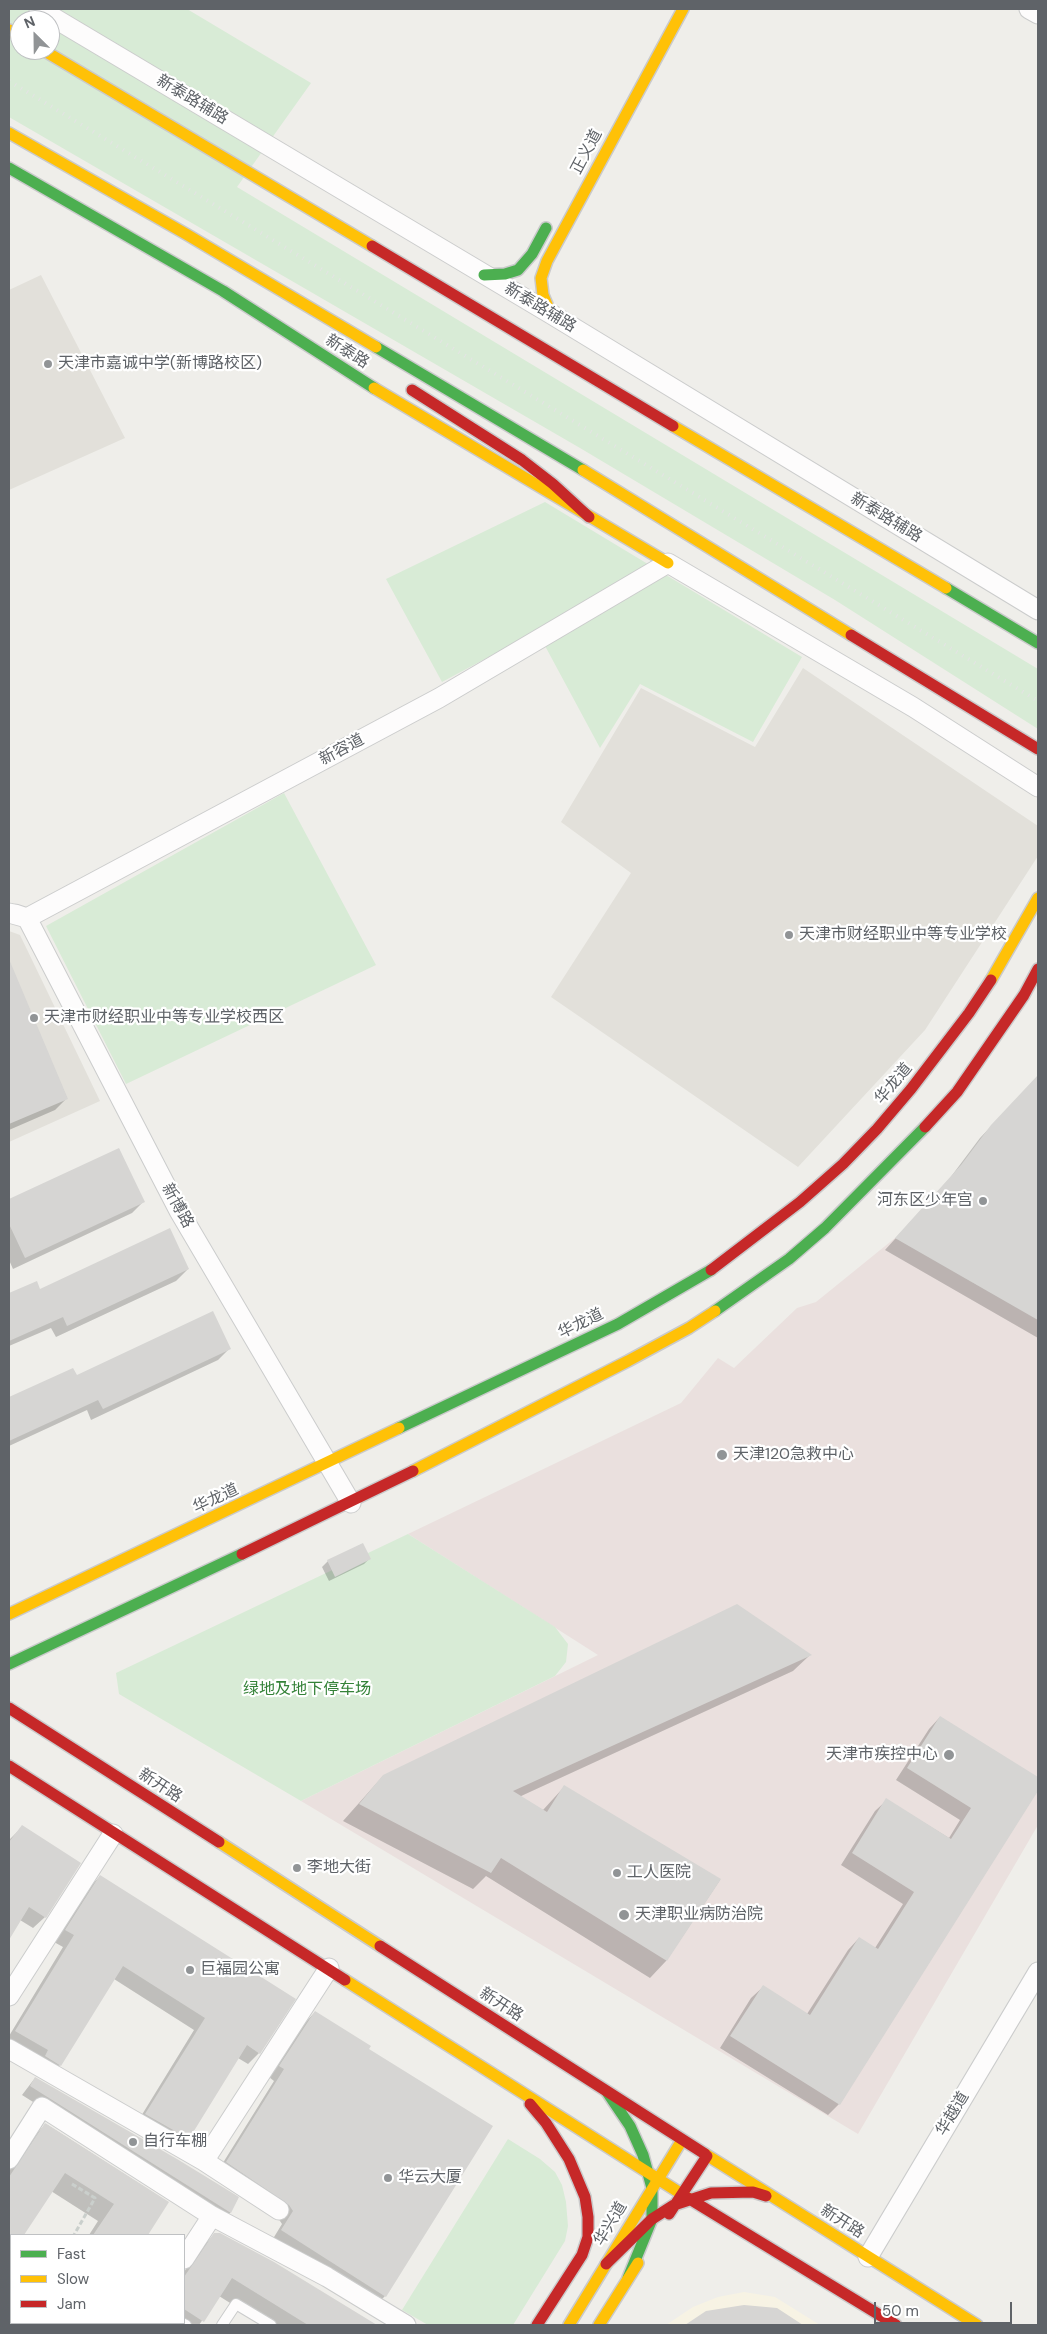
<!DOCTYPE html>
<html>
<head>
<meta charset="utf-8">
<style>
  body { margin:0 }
  #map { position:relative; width:1047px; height:2334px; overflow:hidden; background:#efeeea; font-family:"DM Sans",sans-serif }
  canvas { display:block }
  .frame { position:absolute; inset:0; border:10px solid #5f6368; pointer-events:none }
  .legend { position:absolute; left:10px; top:2234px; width:175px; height:90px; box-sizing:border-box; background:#fff; border:1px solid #bfc1c3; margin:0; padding:6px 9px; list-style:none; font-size:15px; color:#5f6368 }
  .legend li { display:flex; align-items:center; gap:10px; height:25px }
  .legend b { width:25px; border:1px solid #bfc1c3 }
  .north { position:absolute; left:10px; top:10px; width:50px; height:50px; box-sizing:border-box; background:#fff; border:1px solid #bfc1c3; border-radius:50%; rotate:337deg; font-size:14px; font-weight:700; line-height:20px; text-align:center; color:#5f6368 }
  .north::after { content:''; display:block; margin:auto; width:18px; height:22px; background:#919496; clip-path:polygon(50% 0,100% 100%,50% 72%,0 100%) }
  .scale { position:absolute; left:874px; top:2302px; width:138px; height:22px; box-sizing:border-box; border:2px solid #5f6368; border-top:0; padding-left:6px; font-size:15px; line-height:18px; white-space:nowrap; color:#5f6368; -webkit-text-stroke:4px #fff; paint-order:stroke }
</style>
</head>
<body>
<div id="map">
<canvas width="1047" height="2334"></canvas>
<div class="frame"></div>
<ul class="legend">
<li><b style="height:6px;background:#4caf50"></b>Fast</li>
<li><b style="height:6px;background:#ffc107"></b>Slow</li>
<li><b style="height:6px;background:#c62828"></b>Jam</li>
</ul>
<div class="north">N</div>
<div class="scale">50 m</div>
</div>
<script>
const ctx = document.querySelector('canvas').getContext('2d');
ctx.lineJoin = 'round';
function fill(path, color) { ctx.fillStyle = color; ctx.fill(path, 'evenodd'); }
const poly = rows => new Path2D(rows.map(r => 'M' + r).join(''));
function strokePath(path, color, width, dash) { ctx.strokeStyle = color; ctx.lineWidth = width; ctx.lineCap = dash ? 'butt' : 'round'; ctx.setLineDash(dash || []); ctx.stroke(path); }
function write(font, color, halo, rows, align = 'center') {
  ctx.font = font + ' "DM Sans","Noto Sans SC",sans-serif'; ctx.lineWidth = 4.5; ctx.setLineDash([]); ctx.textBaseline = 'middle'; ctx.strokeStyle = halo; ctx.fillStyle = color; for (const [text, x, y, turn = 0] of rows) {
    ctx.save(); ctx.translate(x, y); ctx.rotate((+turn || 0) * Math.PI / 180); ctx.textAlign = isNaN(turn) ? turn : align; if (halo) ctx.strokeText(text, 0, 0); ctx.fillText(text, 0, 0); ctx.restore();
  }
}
fill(poly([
  [744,2292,775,2297,820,2325,666,2325,693,2307,718,2297]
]), '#f7f3e4');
fill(poly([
  [41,275,125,438,9,490,9,290],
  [803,668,1038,826,1038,856,925,1030,798,1167,551,997,631,873,561,822,641,688,755,747],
  [9,931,20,935,100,1101,9,1142]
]), '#e2e0da');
fill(poly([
  [895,1238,1038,1320,1038,1825,858,2134,301,1801,598,1655,408,1534,681,1403,718,1358,734,1368,797,1308,816,1302]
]), '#eae0de');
fill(poly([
  [9,9,187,9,311,83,237,187,1038,669,1038,729,835,600,580,448,9,117],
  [20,20,50,20,50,50,20,50],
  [545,502,802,657,753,742,640,684,600,748,537,631,442,682,386,579],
  [284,793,376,965,126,1084,46,926],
  [408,1534,555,1627,568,1644,566,1662,555,1676,301,1801,119,1694,116,1673],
  [508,2139,540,2159,555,2172,562,2185,566,2202,568,2226,565,2241,513,2325,428,2325,402,2310]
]), '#d8ebd6');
fill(poly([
  [11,969,67,1098,55,1110,9,1130,9,970],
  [1036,1079,1038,1080,1038,1338,885,1250,950,1178,980,1138],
  [119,1149,143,1202,132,1213,13,1269,9,1260,9,1201],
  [188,1269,176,1281,56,1337,51,1328,9,1346,9,1294,36,1282,40,1291],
  [229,1349,218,1360,91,1420,87,1410,9,1446,9,1399,73,1370,76,1377],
  [362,1544,369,1559,364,1564,329,1581,322,1567,328,1561],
  [810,1655,793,1671,519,1797,543,1810,564,1787,720,1880,666,1961,650,1978,486,1876,473,1889,343,1821,383,1776],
  [940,1717,1038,1779,1038,1788,839,2104,828,2115,720,2048,751,1998,763,1987,807,2014,848,1950,859,1938,875,1948,903,1904,841,1865,875,1811,887,1800,949,1838,960,1820,896,1780,929,1729],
  [22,1827,45,1917,33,1928,20,1920,9,1937,9,1840],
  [100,1876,259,2053,248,2064,238,2058,188,2139,177,2150,135,2126,194,2030,114,1979,60,2065,49,2077,9,2045,9,2036,63,1947,54,1942,89,1888],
  [315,2012,367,2049,385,2296,374,2307,271,2242,282,2224,274,2212,216,2174,274,2081,269,2077,304,2024],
  [35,2078,238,2198,230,2213,222,2221,22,2095],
  [46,2124,168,2202,146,2235,89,2235,98,2221,51,2191,23,2235,11,2235,11,2253,9,2257,9,2171,29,2141],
  [215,2234,361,2317,363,2325,265,2325,219,2296,199,2325,166,2325,162,2323,184,2323,184,2272,198,2251],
  [777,2309,801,2325,687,2325,707,2312],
  [38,2323,87,2323,85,2325,41,2325]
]), '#0003');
fill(poly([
  [9,959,68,1099,9,1124],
  [1038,1075,1038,1320,895,1238,961,1165,991,1125],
  [119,1148,145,1202,25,1258,9,1224,9,1199],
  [170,1228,189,1269,67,1326,63,1317,9,1341,9,1293,37,1281,40,1289],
  [213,1311,231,1349,103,1409,98,1400,9,1441,9,1397,73,1368,77,1375],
  [363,1543,371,1559,335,1577,327,1560],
  [737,1604,812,1655,513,1791,547,1812,564,1785,721,1879,667,1961,501,1858,491,1873,359,1804,383,1775],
  [940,1716,1038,1777,1038,1791,840,2105,730,2036,763,1985,810,2015,859,1937,878,1949,914,1892,852,1853,886,1798,951,1839,971,1808,907,1768],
  [22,1825,81,1863,46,1918,29,1907,9,1940,9,1842],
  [100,1875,296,1999,260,2054,247,2045,189,2139,145,2114,205,2018,123,1966,61,2066,45,2056,48,2050,15,2031,74,1935,65,1930],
  [315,2011,371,2046,369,2049,493,2126,386,2297,281,2230,293,2211,289,2205,226,2162,284,2069,279,2066],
  [35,2077,177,2159,239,2197,231,2213,30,2086],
  [45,2123,169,2202,148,2235,93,2235,114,2204,65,2173,24,2235,9,2235,9,2177],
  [214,2233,220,2233,274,2262,377,2325,308,2325,232,2278,204,2322,184,2309,184,2277],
  [744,2305,777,2308,803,2325,685,2325,706,2311]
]), '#d6d5d3');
const lane = poly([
  [182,2323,186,2325],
  [222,2325,236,2304,271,2325]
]);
const street = poly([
  [39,9,551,314,1038,610],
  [1029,9,1038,14],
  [9,913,27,918,439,698,668,563,913,707,1038,787],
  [15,914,27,918,179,1211,351,1503],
  [9,1996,113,1834],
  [9,2049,204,2161,329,1968],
  [9,2159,42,2107,212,2216,327,2277,406,2325],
  [204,2161,279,2210],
  [868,2257,1038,1972],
  [184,2259,212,2216],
  [9,2312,11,2314],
  [25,2323,29,2325],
  [143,2325,144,2323]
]);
const fast = poly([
  [9,168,223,291,374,388],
  [484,275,505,274,518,270,532,254,546,228],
  [376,347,583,470],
  [946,588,1038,643],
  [715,1311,789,1259,825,1228,925,1127],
  [399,1428,618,1324,711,1270],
  [9,1664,242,1554],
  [607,2092,630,2126,643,2155,652,2188,652,2219,628,2278]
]);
const slow = poly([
  [9,30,20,37],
  [43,50,372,246],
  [9,133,186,234,376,347],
  [551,314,543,295,541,278,547,261,683,9],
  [374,388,668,563],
  [673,426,946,588],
  [583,470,851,635],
  [991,980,1038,898],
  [413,1471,628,1361,689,1328,715,1311],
  [9,1614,399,1428],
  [219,1842,380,1946],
  [345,1980,688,2198],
  [705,2154,977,2325],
  [569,2325,682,2140],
  [599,2325,638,2263]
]);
const jam = poly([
  [372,246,673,426],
  [412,390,522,460,553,484,589,517],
  [851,635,1038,749],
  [925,1127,957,1092,1024,995,1038,969],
  [711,1270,800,1202,843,1164,877,1129,911,1089,969,1013,991,980],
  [242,1554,413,1471],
  [9,1708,219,1842],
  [9,1766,345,1980],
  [380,1946,705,2154],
  [530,2104,546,2123,569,2159,585,2197,588,2217,588,2237,582,2255,537,2325],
  [688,2198,896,2325],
  [669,2214,707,2156],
  [606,2264,652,2219,674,2205,711,2193,753,2192,766,2196]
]);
strokePath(lane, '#cbcccc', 12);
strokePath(street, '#cbcccc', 21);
strokePath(fast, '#cacacb', 14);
strokePath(slow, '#cacacb', 14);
strokePath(jam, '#cacacb', 14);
strokePath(poly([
  [72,2184,95,2198,74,2235]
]), '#cacfcc', 3, [5, 2.5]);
strokePath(lane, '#fdfcfc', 10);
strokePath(street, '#fdfcfc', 19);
strokePath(fast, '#4caf50', 11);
strokePath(slow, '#ffc107', 11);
strokePath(jam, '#c62828', 11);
strokePath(poly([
  [9,81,1038,701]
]), '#e4e4e4', 4, [1, 6]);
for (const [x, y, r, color] of [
  [48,364,5,"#919496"],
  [789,935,5,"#919496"],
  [34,1018,5,"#919496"],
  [983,1201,5,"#919496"],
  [722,1455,6,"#919496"],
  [949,1755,6,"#919496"],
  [297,1868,5,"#919496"],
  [617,1873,5,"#919496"],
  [624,1915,6,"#919496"],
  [190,1970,5,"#919496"],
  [133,2142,5,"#919496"],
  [388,2178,5,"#919496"]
]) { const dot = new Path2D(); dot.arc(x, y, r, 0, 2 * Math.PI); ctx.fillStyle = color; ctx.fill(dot); strokePath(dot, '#fff', 2); }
write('16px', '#5f6368', '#fff', [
  ["新泰路辅路",192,100,31],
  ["正义道",587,152,-62],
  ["新泰路辅路",540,308,31],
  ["新泰路",347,352,33],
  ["新泰路辅路",886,518,31],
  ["新容道",342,750,-28],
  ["华龙道",894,1084,-50],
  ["新博路",177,1206,61],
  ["华龙道",581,1324,-26],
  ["华龙道",216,1499,-25],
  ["新开路",160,1786,33],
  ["新开路",501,2005,33],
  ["华越道",953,2114,-59],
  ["新开路",842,2222,32],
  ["华兴道",611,2224,-59]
]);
write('16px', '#5f6368', '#fff', [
  ["天津市嘉诚中学(新博路校区)",58,364],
  ["天津市财经职业中等专业学校",799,935],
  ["天津市财经职业中等专业学校西区",44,1018],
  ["河东区少年宫",973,1201,"right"],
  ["天津120急救中心",733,1455],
  ["天津市疾控中心",938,1755,"right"],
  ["李地大街",307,1868],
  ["工人医院",627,1873],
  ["天津职业病防治院",635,1915],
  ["巨福园公寓",200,1970],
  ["自行车棚",143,2142],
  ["华云大厦",398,2178]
], 'left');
write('16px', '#348238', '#fff', [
  ["绿地及地下停车场",307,1690]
]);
</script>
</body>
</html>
